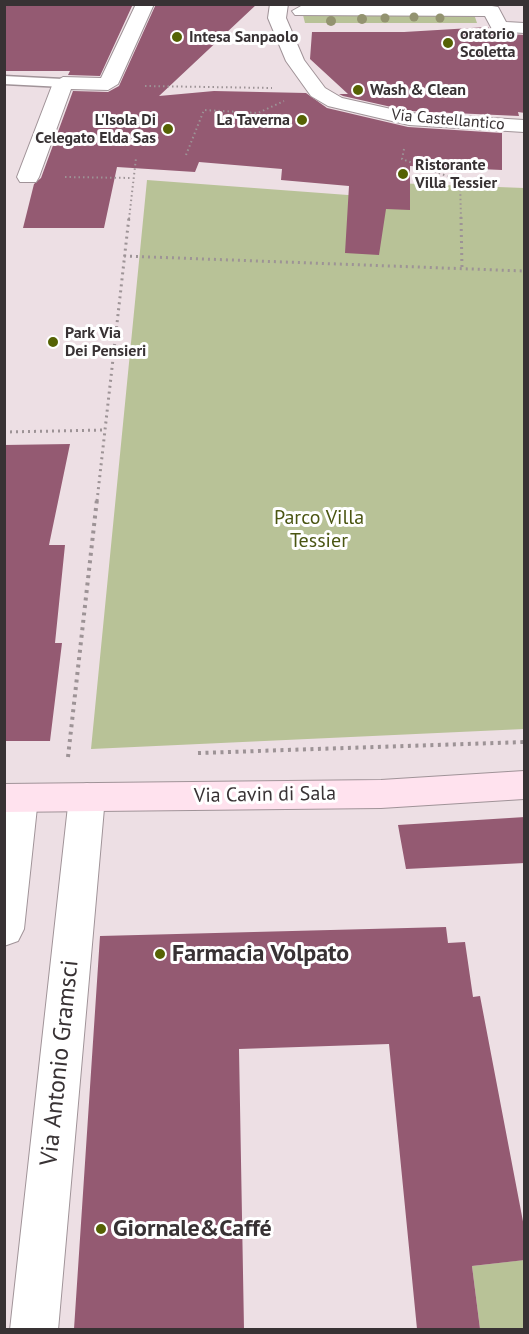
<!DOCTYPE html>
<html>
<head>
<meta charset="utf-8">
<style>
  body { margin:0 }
  #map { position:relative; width:529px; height:1334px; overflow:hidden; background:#eddfe4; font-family:"PT Sans",sans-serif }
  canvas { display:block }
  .frame { position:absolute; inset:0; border:6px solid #383234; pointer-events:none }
</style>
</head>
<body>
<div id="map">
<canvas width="529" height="1334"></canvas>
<div class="frame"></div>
</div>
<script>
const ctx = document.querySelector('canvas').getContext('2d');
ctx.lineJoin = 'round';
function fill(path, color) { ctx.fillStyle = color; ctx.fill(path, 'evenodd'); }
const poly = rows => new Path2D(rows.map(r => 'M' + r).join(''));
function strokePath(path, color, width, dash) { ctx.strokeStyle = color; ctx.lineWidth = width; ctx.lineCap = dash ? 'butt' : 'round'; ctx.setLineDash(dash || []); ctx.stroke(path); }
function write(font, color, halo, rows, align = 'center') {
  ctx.font = font + ' "PT Sans",sans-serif'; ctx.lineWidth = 6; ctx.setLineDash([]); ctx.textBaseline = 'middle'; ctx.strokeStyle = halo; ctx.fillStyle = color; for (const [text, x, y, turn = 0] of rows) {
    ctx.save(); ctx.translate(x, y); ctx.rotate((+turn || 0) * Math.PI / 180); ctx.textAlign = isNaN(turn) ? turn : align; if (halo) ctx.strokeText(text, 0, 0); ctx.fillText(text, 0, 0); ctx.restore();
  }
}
fill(poly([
  [474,14,477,23,305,23,303,15],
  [147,180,388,198,393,183,524,188,524,729,91,749],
  [524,1260,524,1329,480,1329,472,1266]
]), '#b8c297');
fill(poly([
  [4,4,133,4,100,76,68,75,70,71,4,71],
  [156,4,257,4,159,96,214,91,306,93,327,108,408,127,502,133,502,170,410,166,410,210,386,209,379,255,345,253,349,186,281,180,282,169,199,162,195,172,117,167,104,228,23,228,34,184,41,178,73,91,108,92,119,86],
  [488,27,493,33,525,35,525,113,518,112,519,116,409,111,343,96,339,94,348,94,310,59,312,32,404,32],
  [70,444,49,545,65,545,55,643,62,643,50,741,4,741,4,445],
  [525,817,525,863,406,869,398,825],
  [446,927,448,943,465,942,473,997,480,996,525,1232,525,1260,472,1266,480,1329,417,1329,389,1044,239,1049,244,1329,74,1329,100,936]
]), '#945a72');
const service = poly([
  [4,76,63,79,70,83,63,87,4,84,4,76]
]);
const pedestrian = poly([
  [301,6,492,6,498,7,506,22,524,23,524,33,493,31,485,16,295,15,292,11,301,6]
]);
const minor = poly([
  [136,4,154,4,118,84,108,90,71,89,39,177,36,182,20,182,17,177,53,83,63,77,101,78,136,4],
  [270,4,288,4,286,18,304,60,325,88,342,98,409,113,524,120,524,132,409,125,328,106,311,96,286,61,268,18,270,4],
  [87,783,100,787,105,797,58,1330,10,1330,69,797,74,787,87,783],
  [20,784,33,788,38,798,24,929,18,941,4,946,4,793,7,788,20,784]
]);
const secondary = poly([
  [524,771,524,799,381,808,4,812,4,784,381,780,524,771]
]);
strokePath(service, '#a09398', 3);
strokePath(pedestrian, '#a09398', 2);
strokePath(minor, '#a09398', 2);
strokePath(secondary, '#a09398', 2);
strokePath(poly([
  [145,86,272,88],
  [404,149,402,159,460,181,461,219],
  [186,155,204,110,258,113,284,101],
  [65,177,132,178],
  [129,219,136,158]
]), '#9d9396', 2, [1.5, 3]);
strokePath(poly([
  [461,217,462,269],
  [124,256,524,271],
  [4,432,105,430],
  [97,501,129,217]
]), '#9d9396', 3, [2, 4]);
strokePath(poly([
  [198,753,524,742],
  [68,757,97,499]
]), '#9d9396', 4, [3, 4.5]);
fill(service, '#fff');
fill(pedestrian, '#fff');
fill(minor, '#fff');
fill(secondary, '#ffe2ee');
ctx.fillStyle = '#939370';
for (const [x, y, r] of [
  [414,17,4.5],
  [385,18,4.5],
  [440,18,4.5],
  [362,19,5],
  [331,21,5]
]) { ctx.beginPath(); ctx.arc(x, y, r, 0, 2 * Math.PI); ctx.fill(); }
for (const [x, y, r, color] of [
  [177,37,6,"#556204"],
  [448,43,6,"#556204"],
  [358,90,6,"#556204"],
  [302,120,6,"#556204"],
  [168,129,6,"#556204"],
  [403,174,6,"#556204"],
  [53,342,6,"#556204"],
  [160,954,6,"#556204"],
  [101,1229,6,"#556204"]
]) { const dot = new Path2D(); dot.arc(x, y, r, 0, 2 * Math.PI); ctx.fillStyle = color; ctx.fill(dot); strokePath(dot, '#fff', 2); }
write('bold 16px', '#383234', '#fff', [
  ["oratorio",460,34],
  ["Scoletta",460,52],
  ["Intesa Sanpaolo",189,37],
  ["Wash & Clean",370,90],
  ["L'Isola Di",156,120,"right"],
  ["Celegato Elda Sas",156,138,"right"],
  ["La Taverna",290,120,"right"],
  ["Ristorante",415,165],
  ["Villa Tessier",415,183],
  ["Park Via",65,333],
  ["Dei Pensieri",65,351]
], 'left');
write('16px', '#383234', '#fff', [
  ["Via Castellantico",448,120,5]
]);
write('20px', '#4a5512', '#fff', [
  ["Parco Villa",319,518],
  ["Tessier",319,541]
]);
write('20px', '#383234', '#fff', [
  ["Via Cavin di Sala",265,795,-1]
]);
write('bold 24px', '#383234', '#fff', [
  ["Farmacia Volpato",172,954],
  ["Giornale&Caffé",113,1229]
], 'left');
write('24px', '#383234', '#fff', [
  ["Via Antonio Gramsci",60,1063,-84]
]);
</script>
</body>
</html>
